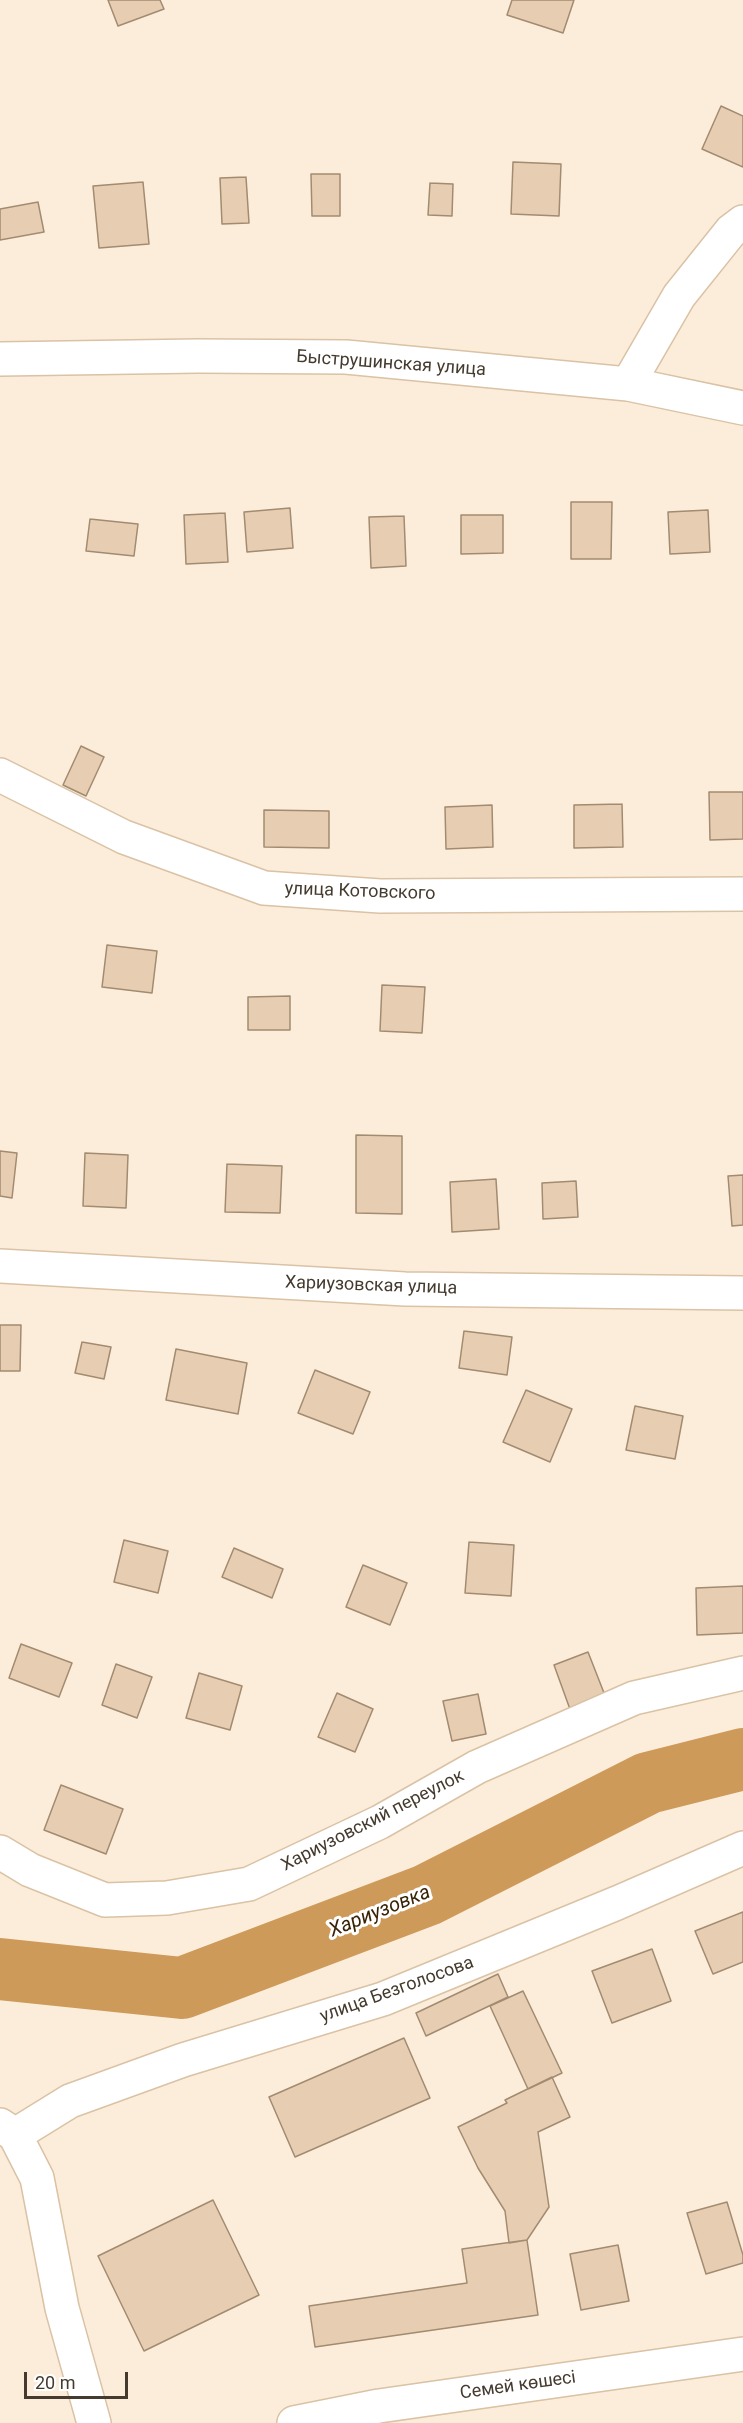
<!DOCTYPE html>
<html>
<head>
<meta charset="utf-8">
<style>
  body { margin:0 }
  #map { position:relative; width:743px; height:2423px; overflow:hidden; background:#fceddb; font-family:Roboto,sans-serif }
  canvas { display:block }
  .scale { position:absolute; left:24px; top:2372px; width:104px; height:27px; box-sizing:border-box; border:3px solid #443a2e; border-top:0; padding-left:8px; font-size:18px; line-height:21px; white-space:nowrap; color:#443a2e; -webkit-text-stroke:4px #fff; paint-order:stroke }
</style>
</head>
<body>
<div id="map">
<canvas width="743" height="2423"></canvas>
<div class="scale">20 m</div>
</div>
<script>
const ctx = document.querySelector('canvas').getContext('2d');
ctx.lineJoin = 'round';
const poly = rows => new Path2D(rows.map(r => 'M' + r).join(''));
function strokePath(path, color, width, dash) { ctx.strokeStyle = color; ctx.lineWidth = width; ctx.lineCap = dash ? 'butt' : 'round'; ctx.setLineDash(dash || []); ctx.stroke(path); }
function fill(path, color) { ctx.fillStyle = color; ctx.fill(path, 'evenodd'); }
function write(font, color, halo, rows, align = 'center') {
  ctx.font = font + ' Roboto,sans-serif'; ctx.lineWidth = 6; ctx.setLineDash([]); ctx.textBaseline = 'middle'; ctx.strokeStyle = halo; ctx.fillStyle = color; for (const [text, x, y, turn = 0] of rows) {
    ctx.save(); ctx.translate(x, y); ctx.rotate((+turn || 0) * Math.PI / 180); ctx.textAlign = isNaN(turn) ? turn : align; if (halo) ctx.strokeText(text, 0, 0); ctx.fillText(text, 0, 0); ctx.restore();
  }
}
strokePath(poly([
  [0,1969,182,1988,427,1895,648,1783,743,1759]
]), '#cd9a59', 62);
const building = poly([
  [108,0,160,0,164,9,118,26,108,0],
  [512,0,574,0,563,33,507,15,512,0],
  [721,106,743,116,743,167,702,149,721,106],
  [513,162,561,164,559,216,511,214,513,162],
  [311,174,340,174,340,216,312,216,311,174],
  [246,177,249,223,222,224,220,178,246,177],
  [143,182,149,244,99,248,93,186,143,182],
  [430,183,453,184,452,216,428,215,430,183],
  [38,202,44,232,0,240,0,209,38,202],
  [571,502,612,502,611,559,571,559,571,502],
  [290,508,293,548,247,552,244,512,290,508],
  [708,510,710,552,670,554,668,512,708,510],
  [225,513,228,562,186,564,184,515,225,513],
  [461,515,503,515,503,553,461,554,461,515],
  [404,516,406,566,371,568,369,517,404,516],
  [90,519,138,524,134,556,86,551,90,519],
  [81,746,104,757,86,796,63,785,81,746],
  [709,792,743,792,743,839,710,840,709,792],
  [622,804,623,847,574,848,574,805,622,804],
  [492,805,493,847,446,849,445,807,492,805],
  [264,810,329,811,329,848,264,847,264,810],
  [107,945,157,951,152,993,102,987,107,945],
  [382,985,425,987,422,1033,380,1031,382,985],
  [290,996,290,1030,248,1030,248,997,290,996],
  [356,1135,402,1136,402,1214,356,1213,356,1135],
  [0,1151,17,1153,12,1198,0,1196,0,1151],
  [85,1153,128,1155,126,1208,83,1206,85,1153],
  [227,1164,282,1166,280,1213,225,1212,227,1164],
  [743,1175,743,1225,732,1226,728,1176,743,1175],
  [496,1179,499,1229,452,1232,450,1182,496,1179],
  [576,1181,578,1217,543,1219,542,1183,576,1181],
  [0,1325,21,1325,20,1371,0,1371,0,1325],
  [464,1331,512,1337,507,1375,459,1368,464,1331],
  [82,1342,111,1347,104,1379,75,1373,82,1342],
  [176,1349,247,1363,238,1414,166,1400,176,1349],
  [315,1370,370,1392,353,1434,298,1413,315,1370],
  [526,1390,572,1409,550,1462,503,1442,526,1390],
  [635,1406,683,1416,675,1459,626,1450,635,1406],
  [124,1540,168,1551,158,1593,114,1582,124,1540],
  [469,1542,514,1545,511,1596,465,1593,469,1542],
  [234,1548,283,1569,272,1598,222,1577,234,1548],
  [363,1565,407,1583,390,1625,346,1607,363,1565],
  [743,1586,743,1633,697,1635,696,1588,743,1586],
  [21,1644,72,1663,59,1697,9,1678,21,1644],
  [588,1652,606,1698,571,1712,554,1665,588,1652],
  [116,1664,152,1677,137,1718,102,1705,116,1664],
  [199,1673,242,1686,230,1730,186,1718,199,1673],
  [337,1693,373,1709,355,1752,318,1737,337,1693],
  [478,1694,486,1734,452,1741,443,1701,478,1694],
  [61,1785,123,1809,106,1854,44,1830,61,1785],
  [743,1912,743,1962,713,1974,695,1931,743,1912],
  [652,1949,671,2001,612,2023,592,1971,652,1949],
  [498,1974,508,1997,426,2036,416,2013,498,1974],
  [523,1991,562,2073,528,2089,490,2006,523,1991],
  [404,2038,430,2098,295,2157,269,2097,404,2038],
  [552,2077,570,2117,538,2132,549,2207,527,2240,509,2243,505,2211,478,2168,458,2127,507,2103,505,2100,552,2077],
  [213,2200,259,2295,144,2351,98,2256,213,2200],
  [727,2202,743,2255,743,2263,706,2274,687,2213,727,2202],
  [527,2240,538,2315,315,2347,309,2306,467,2283,462,2249,527,2240],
  [618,2245,629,2301,581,2310,570,2254,618,2245]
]);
fill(building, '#e7ceb2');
strokePath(building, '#a28b70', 1.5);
const minor = poly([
  [0,359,198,356,346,357,628,384,743,408],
  [628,384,679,296,731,231,743,222],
  [0,775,124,837,264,888,380,896,743,894],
  [0,1266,405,1289,743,1293],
  [0,1852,30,1870,105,1900,167,1898,249,1884,380,1822,477,1767,634,1698,743,1673],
  [0,2125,15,2135,37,2178,62,2308,94,2423],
  [15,2135,70,2101,183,2060,383,1999,617,1903,743,1848],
  [294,2423,379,2406,743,2354]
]);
strokePath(minor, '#dac2a5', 36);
strokePath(minor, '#fff', 33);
write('18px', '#443a2e', '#fff', [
  ["Быструшинская улица",391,364,4],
  ["улица Котовского",360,892,2],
  ["Хариузовская улица",371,1286,2],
  ["Хариузовский переулок",373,1821,-27],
  ["улица Безголосова",397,1990,-20],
  ["Семей көшесі",518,2386,-8]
]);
write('italic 20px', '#392407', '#fff', [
  ["Хариузовка",380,1912,-22]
]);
</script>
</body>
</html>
